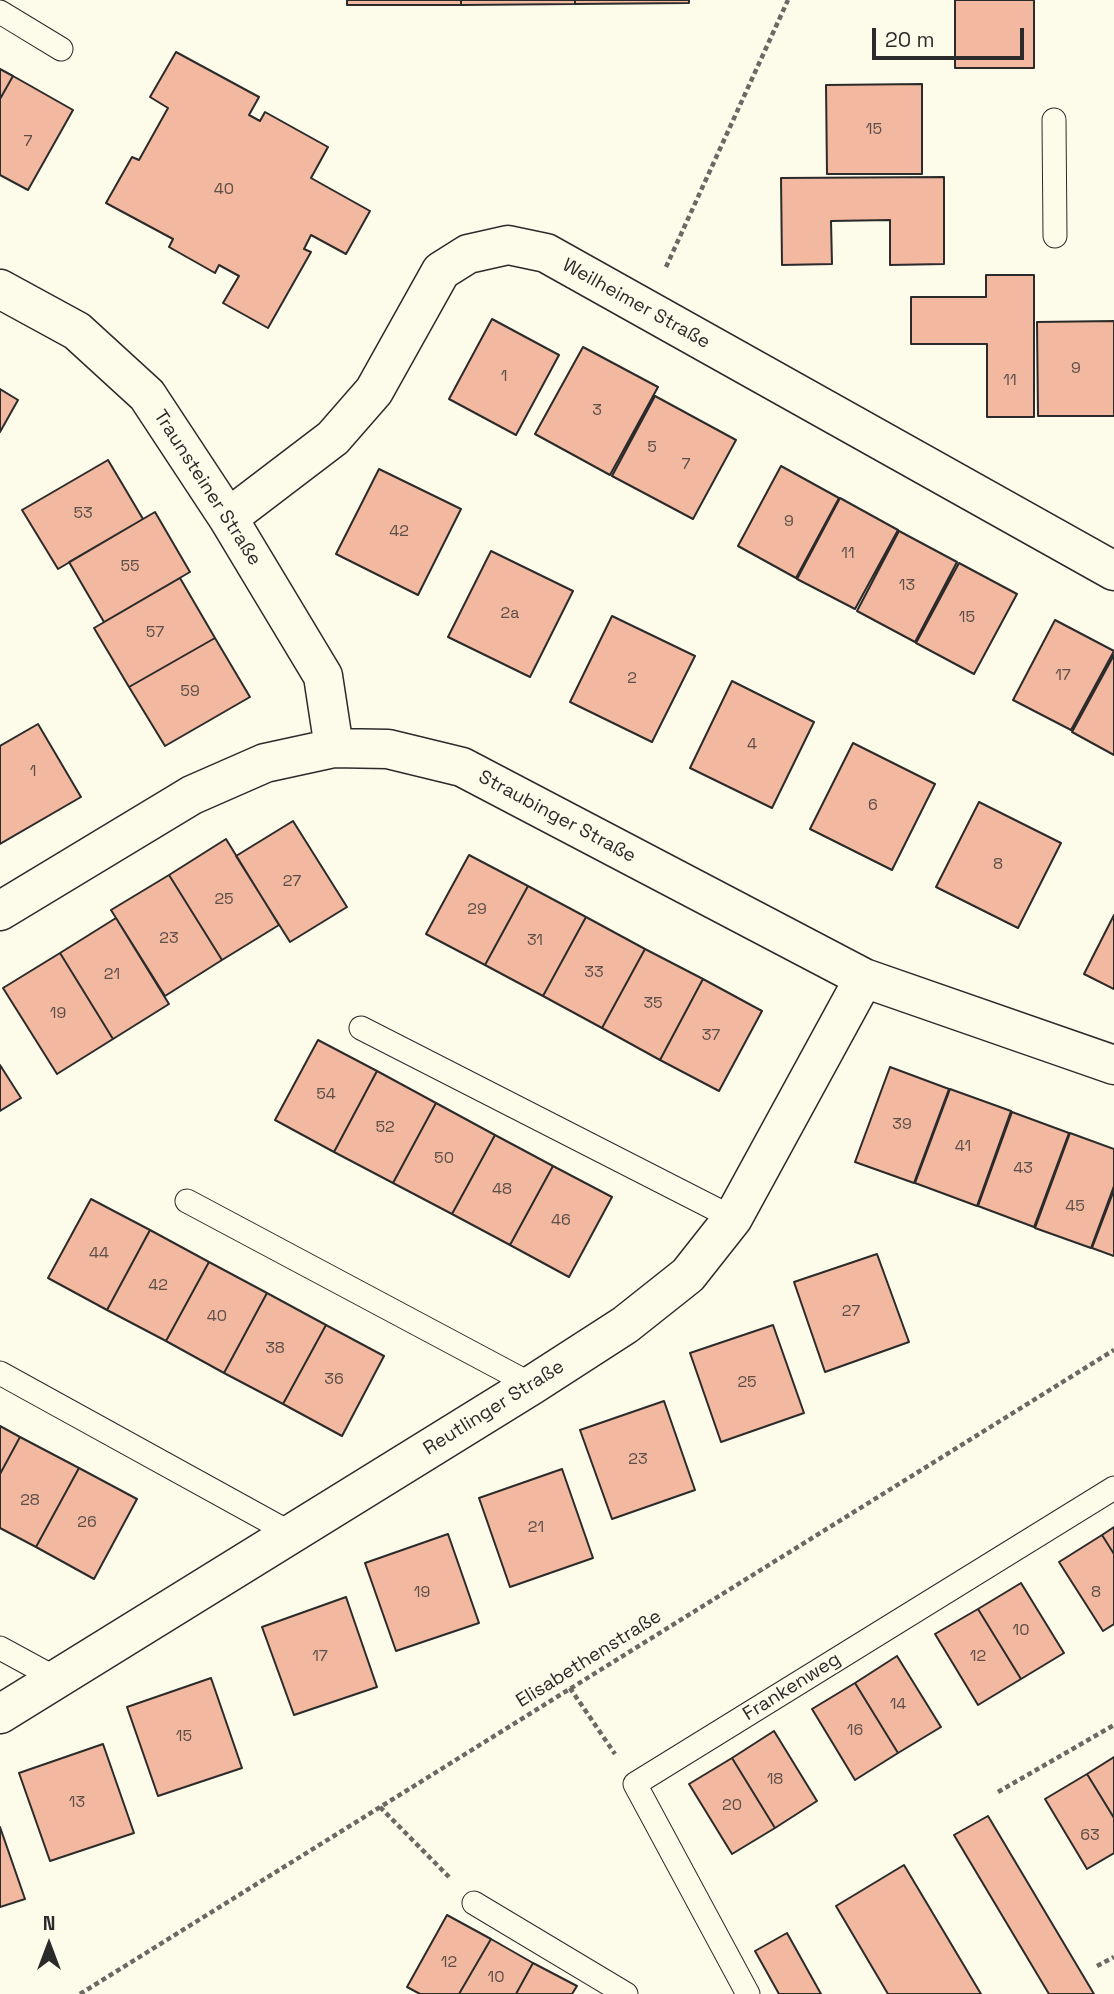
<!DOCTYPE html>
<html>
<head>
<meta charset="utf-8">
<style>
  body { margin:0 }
  #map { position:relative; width:1114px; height:1994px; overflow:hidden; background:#fdfbea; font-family:"Space Grotesk",sans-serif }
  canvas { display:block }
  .north { position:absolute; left:14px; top:1910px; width:70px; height:70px; -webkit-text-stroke:5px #fdfbea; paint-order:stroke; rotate:0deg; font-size:19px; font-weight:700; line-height:28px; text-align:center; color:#2b2b2b }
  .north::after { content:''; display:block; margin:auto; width:24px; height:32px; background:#2b2b2b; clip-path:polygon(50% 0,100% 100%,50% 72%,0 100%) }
  .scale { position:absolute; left:872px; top:28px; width:152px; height:32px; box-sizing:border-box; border:4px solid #2b2b2b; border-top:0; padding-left:9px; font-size:21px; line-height:24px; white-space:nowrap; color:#2b2b2b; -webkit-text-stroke:5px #fdfbea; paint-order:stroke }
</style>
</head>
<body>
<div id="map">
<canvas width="1114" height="1994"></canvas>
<div class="north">N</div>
<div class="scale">20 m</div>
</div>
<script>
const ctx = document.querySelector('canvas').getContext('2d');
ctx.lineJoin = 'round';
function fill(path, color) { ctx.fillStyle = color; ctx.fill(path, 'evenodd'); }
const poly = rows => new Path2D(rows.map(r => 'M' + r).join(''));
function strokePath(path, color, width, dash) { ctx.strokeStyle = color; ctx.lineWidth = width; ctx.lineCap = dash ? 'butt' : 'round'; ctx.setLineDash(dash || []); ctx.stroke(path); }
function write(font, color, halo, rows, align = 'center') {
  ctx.font = font + ' "Space Grotesk",sans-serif'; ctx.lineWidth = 5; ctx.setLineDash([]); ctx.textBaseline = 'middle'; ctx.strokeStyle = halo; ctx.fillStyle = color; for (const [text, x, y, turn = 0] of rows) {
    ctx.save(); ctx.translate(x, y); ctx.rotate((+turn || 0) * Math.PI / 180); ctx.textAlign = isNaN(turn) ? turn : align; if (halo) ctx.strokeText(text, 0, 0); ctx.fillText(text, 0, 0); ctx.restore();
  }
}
const building = poly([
  [347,0,461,0,461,5,347,5,347,0],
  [461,0,575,0,575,4,461,5,461,0],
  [575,0,689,0,689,3,575,4,575,0],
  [955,0,1034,0,1034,68,955,68,955,0],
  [176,52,259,97,249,115,260,121,265,112,328,147,311,178,370,211,346,254,311,235,304,249,311,252,268,328,223,303,239,276,219,265,215,273,169,247,173,239,106,203,132,157,139,160,168,108,150,97,176,52],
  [0,69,13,76,0,99,0,69],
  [13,76,73,110,28,190,0,175,0,99,13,76],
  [922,84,922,174,827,174,826,85,922,84],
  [944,177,944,264,890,265,890,220,831,221,832,264,782,265,781,178,944,177],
  [986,275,1034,275,1034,417,987,417,987,344,911,344,911,297,986,297,986,275],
  [492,319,559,355,516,435,449,399,492,319],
  [1114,321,1114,416,1038,416,1037,322,1114,321],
  [583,347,658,387,610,475,535,434,583,347],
  [0,389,18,400,0,432,0,389],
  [655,396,736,440,693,519,612,476,655,396],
  [108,460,143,519,58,569,22,510,108,460],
  [781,466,839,498,796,578,738,546,781,466],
  [379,469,461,509,418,595,336,554,379,469],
  [840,498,898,530,855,609,797,579,840,498],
  [155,512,190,572,104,622,69,562,155,512],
  [899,531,957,562,915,642,857,611,899,531],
  [491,551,573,591,530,677,448,637,491,551],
  [959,563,1017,594,974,674,916,643,959,563],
  [180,578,215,638,129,687,94,628,180,578],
  [612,616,695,656,652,742,570,702,612,616],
  [1055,620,1114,651,1071,730,1013,700,1055,620],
  [215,638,250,697,165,746,129,687,215,638],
  [1114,655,1114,755,1072,732,1114,655],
  [732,681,814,722,772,808,690,768,732,681],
  [38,724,81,797,0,844,0,746,38,724],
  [853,743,935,784,892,870,810,829,853,743],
  [979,802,1061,843,1018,928,936,887,979,802],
  [293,821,347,907,290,942,236,856,293,821],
  [226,839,279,925,222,960,169,875,226,839],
  [469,855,528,886,485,965,426,934,469,855],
  [169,875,222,960,165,996,111,910,169,875],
  [528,886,586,917,543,996,485,965,528,886],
  [1114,915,1114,989,1084,974,1114,915],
  [586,917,645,949,602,1028,543,996,586,917],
  [116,918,169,1004,113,1039,60,953,116,918],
  [645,949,703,979,660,1060,602,1028,645,949],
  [60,953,113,1039,57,1074,3,988,60,953],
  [703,979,762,1011,719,1091,660,1060,703,979],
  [318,1040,377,1071,334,1152,275,1120,318,1040],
  [0,1065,21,1098,0,1111,0,1065],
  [890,1067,949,1089,914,1183,855,1162,890,1067],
  [377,1071,436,1103,393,1183,334,1152,377,1071],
  [950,1089,1011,1111,977,1206,915,1183,950,1089],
  [436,1103,495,1135,452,1214,393,1183,436,1103],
  [1012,1112,1069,1133,1034,1227,978,1206,1012,1112],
  [1070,1133,1114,1149,1114,1186,1091,1248,1035,1228,1070,1133],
  [495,1135,553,1166,510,1245,452,1214,495,1135],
  [553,1166,612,1197,569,1277,510,1245,553,1166],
  [1114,1190,1114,1256,1092,1248,1114,1190],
  [91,1199,150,1230,107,1310,48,1278,91,1199],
  [150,1230,209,1262,166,1341,107,1310,150,1230],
  [877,1254,909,1342,825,1372,794,1282,877,1254],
  [209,1262,267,1293,224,1373,166,1341,209,1262],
  [267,1293,326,1325,283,1404,224,1373,267,1293],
  [326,1325,384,1356,342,1436,283,1404,326,1325],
  [773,1325,804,1413,721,1442,690,1353,773,1325],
  [664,1401,695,1490,612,1519,580,1430,664,1401],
  [0,1426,20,1437,0,1474,0,1426],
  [20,1437,79,1468,36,1547,0,1528,0,1474,20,1437],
  [79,1468,137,1499,94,1579,36,1547,79,1468],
  [562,1469,593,1558,510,1587,479,1498,562,1469],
  [1114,1527,1114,1554,1102,1535,1114,1527],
  [448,1534,479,1623,396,1651,365,1563,448,1534],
  [1102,1535,1114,1554,1114,1624,1103,1631,1059,1562,1102,1535],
  [1021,1583,1064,1653,1021,1679,978,1609,1021,1583],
  [346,1597,377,1687,294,1715,262,1627,346,1597],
  [978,1609,1021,1679,978,1705,935,1634,978,1609],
  [897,1656,941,1727,898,1753,855,1683,897,1656],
  [211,1678,242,1768,158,1796,127,1707,211,1678],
  [855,1683,898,1753,855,1780,812,1709,855,1683],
  [774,1731,817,1801,775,1828,732,1758,774,1731],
  [103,1744,134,1833,50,1861,19,1773,103,1744],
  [1114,1757,1114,1818,1087,1774,1114,1757],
  [732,1758,775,1828,732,1854,689,1784,732,1758],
  [1087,1774,1114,1818,1114,1853,1087,1869,1045,1799,1087,1774],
  [988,1816,1094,1994,1049,1994,954,1835,988,1816],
  [0,1827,25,1899,0,1907,0,1827],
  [904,1865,981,1994,888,1994,836,1906,904,1865],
  [447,1915,491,1939,459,1994,420,1994,407,1987,447,1915],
  [787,1933,821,1994,779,1994,755,1951,787,1933],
  [491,1939,533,1963,516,1994,459,1994,491,1939],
  [533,1963,577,1986,572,1994,516,1994,533,1963]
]);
fill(building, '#f2b8a0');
strokePath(building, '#2b2b2b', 2);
const lane = poly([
  [0,12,61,49],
  [1054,120,1055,236],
  [361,1028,733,1218],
  [187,1201,532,1385],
  [0,1373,292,1534],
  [0,1648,57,1679],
  [474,1903,626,1994],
  [748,1994,635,1784,1114,1488]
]);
const street = poly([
  [0,289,77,331,147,395,228,518,323,676,334,748],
  [228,518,333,438,374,391,441,271,468,254,508,245,546,253,1114,571],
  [0,911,192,795,265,763,334,748,388,749,462,767,864,978,1114,1065],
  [0,1714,532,1385,625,1325,688,1275,733,1218,864,978]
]);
strokePath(lane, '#2b2b2b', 25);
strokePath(street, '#2b2b2b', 41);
strokePath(poly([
  [666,267,788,0],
  [570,1688,615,1754],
  [998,1792,1114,1725],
  [380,1807,449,1877],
  [1097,1966,1114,1957],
  [80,1994,1114,1350]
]), '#6a6964', 4.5, [5, 3.5]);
strokePath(lane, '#fdfbea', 23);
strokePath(street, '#fdfbea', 38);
write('16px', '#5d4e48', null, [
  ["15",874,130],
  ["7",28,142],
  ["40",224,190],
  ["9",1076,369],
  ["1",504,377],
  ["11",1010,381],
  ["3",597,411],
  ["5",652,448],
  ["7",686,465],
  ["53",83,514],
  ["9",789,522],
  ["42",399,532],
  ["11",848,554],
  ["55",130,567],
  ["13",907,586],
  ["2a",510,614],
  ["15",967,618],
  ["57",155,633],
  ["17",1063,676],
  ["2",632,679],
  ["59",190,692],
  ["4",752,745],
  ["1",33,772],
  ["6",873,806],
  ["8",998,865],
  ["27",292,882],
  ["25",224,900],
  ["29",477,910],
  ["23",169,939],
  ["31",535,941],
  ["33",594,973],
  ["21",112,975],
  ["35",653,1004],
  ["19",58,1014],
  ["37",711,1036],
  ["54",326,1095],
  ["39",902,1125],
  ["52",385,1128],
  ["41",963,1147],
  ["50",444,1159],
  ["43",1023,1169],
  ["48",502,1190],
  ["45",1075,1207],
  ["46",561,1221],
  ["44",99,1254],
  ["42",158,1286],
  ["27",851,1312],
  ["40",217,1317],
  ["38",275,1349],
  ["36",334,1380],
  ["25",747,1383],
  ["23",638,1460],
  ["28",30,1501],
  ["26",87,1523],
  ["21",536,1528],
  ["19",422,1593],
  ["8",1096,1593],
  ["10",1021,1631],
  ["17",320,1657],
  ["12",978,1657],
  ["14",898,1705],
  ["16",855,1731],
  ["15",184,1737],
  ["18",775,1780],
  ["13",77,1803],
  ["20",732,1806],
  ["63",1090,1836],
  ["12",449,1963],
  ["10",496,1978]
]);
write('19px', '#2b2b2b', '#fdfbea', [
  ["Weilheimer Straße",636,304,29],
  ["Traunsteiner Straße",207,488,57],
  ["Straubinger Straße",557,817,28],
  ["Reutlinger Straße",494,1408,-32],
  ["Elisabethenstraße",589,1659,-32],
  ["Frankenweg",792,1687,-32]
]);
</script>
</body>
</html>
